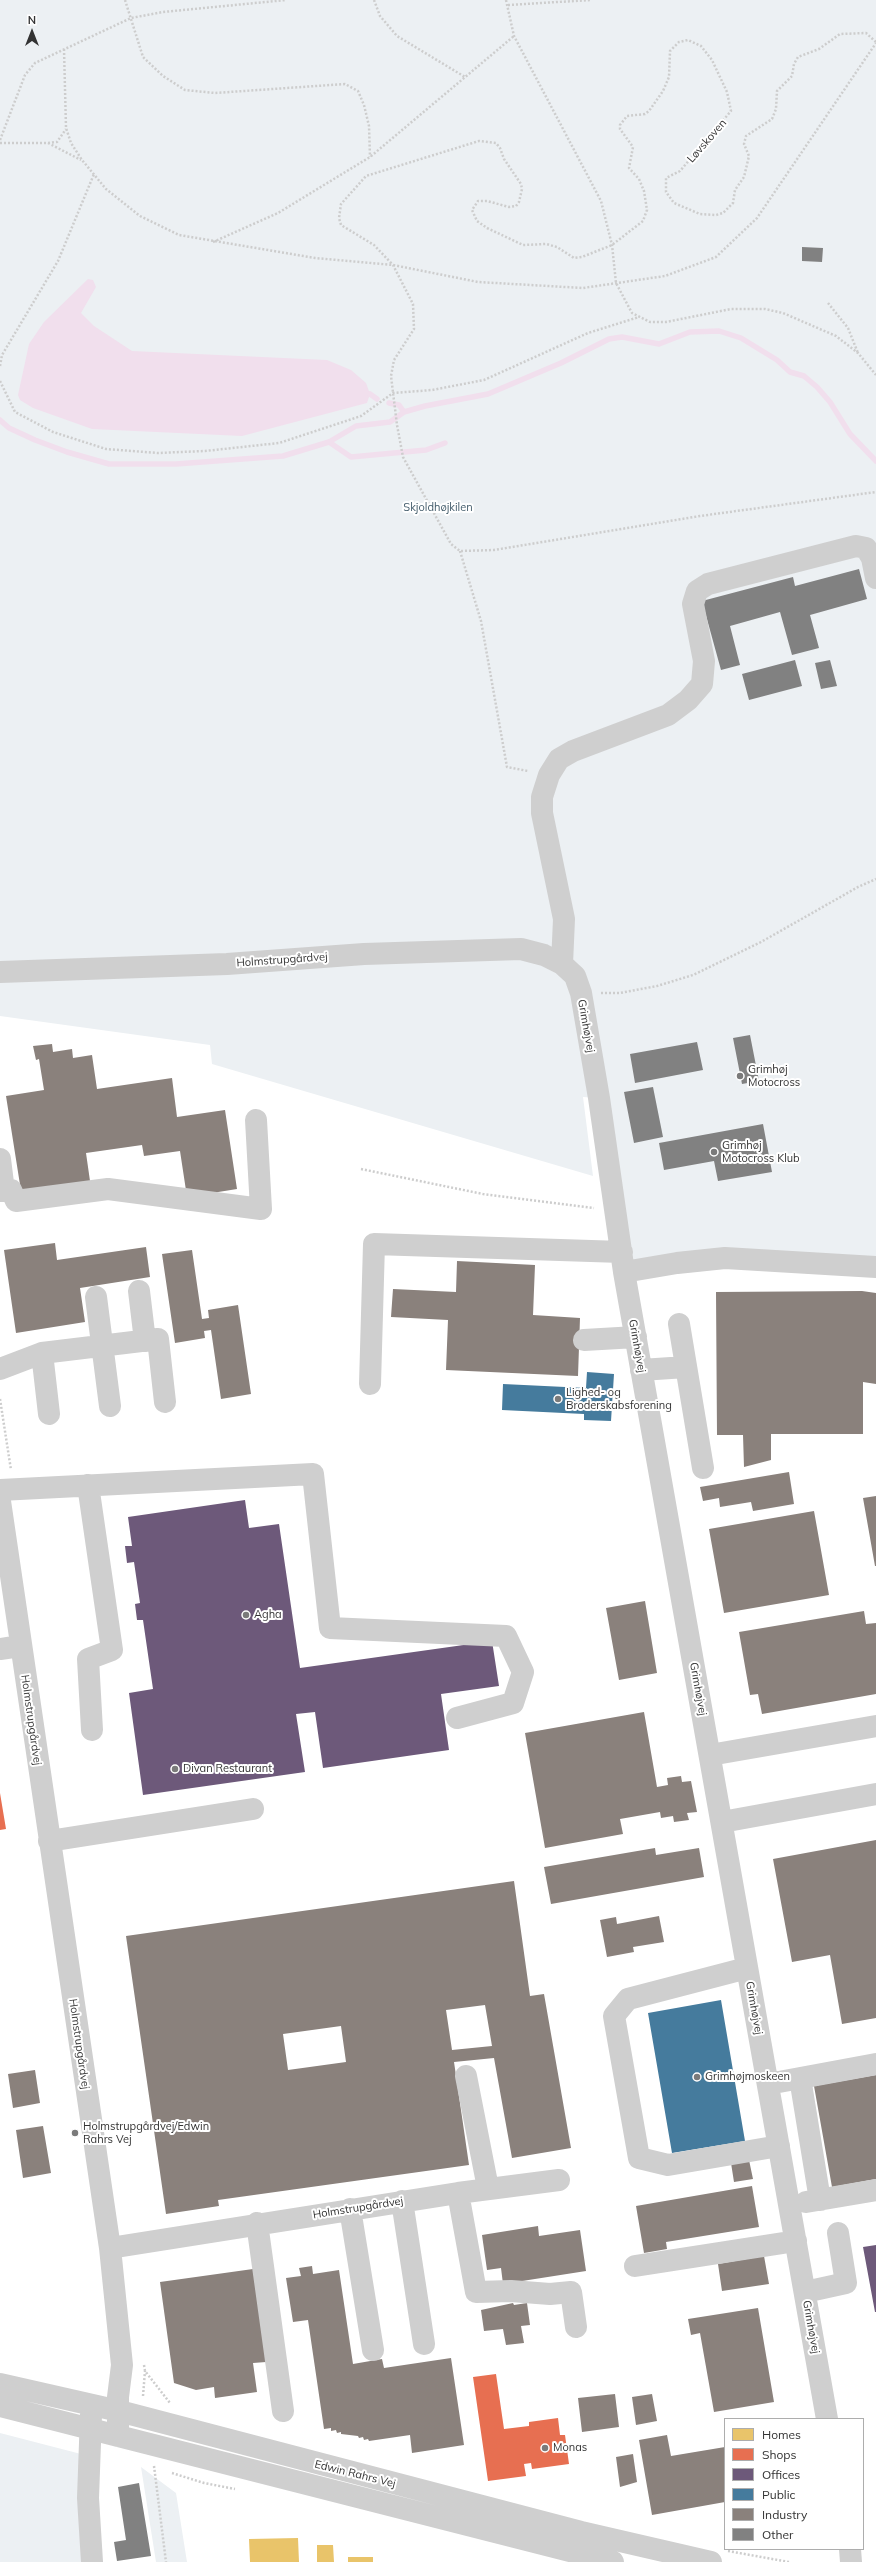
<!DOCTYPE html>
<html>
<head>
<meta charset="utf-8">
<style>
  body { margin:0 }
  #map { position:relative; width:876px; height:2562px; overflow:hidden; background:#fff; font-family:Mulish,sans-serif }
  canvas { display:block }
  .legend { position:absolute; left:724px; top:2418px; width:140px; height:132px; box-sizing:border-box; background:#fff; border:1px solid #adadad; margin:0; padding:5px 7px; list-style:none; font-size:12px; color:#333 }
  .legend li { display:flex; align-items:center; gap:8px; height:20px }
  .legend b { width:20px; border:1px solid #adadad }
  .north { position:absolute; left:12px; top:12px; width:40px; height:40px; -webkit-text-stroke:3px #fff; paint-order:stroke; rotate:0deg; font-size:11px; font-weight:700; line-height:16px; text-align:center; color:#333 }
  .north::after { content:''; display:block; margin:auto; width:14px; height:18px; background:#333; clip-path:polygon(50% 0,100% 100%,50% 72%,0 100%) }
</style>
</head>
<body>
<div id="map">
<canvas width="876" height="2562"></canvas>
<ul class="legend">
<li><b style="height:11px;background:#e9c46a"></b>Homes</li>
<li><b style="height:11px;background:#e76f51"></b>Shops</li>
<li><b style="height:11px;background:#6d597a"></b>Offices</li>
<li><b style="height:11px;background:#457b9d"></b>Public</li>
<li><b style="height:11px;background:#8a817c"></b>Industry</li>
<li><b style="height:11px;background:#818181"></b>Other</li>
</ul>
<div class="north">N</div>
</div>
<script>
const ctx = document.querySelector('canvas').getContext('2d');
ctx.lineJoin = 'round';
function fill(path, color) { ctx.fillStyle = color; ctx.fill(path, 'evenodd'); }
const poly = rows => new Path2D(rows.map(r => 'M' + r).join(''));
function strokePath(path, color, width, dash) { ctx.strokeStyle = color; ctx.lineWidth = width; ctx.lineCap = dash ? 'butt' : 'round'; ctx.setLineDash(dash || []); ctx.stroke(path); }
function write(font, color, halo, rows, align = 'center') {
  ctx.font = font + ' Mulish,sans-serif'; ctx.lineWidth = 4; ctx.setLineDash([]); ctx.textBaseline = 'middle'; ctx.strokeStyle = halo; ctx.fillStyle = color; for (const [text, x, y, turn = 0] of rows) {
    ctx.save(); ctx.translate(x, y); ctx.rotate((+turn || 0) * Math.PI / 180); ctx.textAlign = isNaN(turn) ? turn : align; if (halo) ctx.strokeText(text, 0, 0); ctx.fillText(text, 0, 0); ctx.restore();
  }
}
fill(poly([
  [0,0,876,0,876,1256,624,1272,599,1098,583,1097,593,1176,212,1064,210,1045,0,1016],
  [0,2433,81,2454,84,2562,0,2562],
  [141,2467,176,2493,187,2562,156,2562]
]), '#ecf0f3');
fill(poly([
  [88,279,93,280,96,287,81,313,94,326,132,351,327,360,351,370,366,383,370,394,367,403,242,436,92,429,33,408,20,400,18,395,29,344,44,322]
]), '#f1dfed');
fill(poly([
  [298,2538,299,2562,250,2562,249,2539],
  [317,2545,333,2545,334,2562,317,2562],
  [348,2557,373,2557,373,2562,348,2562]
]), '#e9c46a');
fill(poly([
  [0,1793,6,1829,0,1830],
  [496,2374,504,2429,529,2426,529,2422,558,2418,560,2435,565,2435,569,2464,532,2469,531,2463,524,2464,526,2476,488,2481,473,2377]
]), '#e76f51');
fill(poly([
  [245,1500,249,1528,279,1524,300,1668,492,1641,499,1686,441,1694,449,1750,323,1768,315,1712,296,1714,305,1772,143,1795,129,1693,153,1689,143,1620,137,1620,135,1604,140,1603,134,1562,127,1563,125,1546,132,1546,128,1517],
  [876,2245,876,2312,875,2312,863,2247]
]), '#6d597a');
fill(poly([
  [587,1372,614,1374,611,1421,584,1420,584,1414,502,1410,503,1384,586,1388],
  [721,2000,745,2141,672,2153,648,2013]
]), '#457b9d');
fill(poly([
  [52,1044,53,1052,72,1049,73,1058,92,1055,97,1089,172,1078,177,1117,225,1110,237,1189,187,1197,180,1151,144,1156,142,1145,86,1153,90,1181,21,1191,6,1096,44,1090,39,1059,36,1060,33,1046],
  [55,1243,57,1260,146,1247,150,1277,80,1288,85,1322,16,1333,4,1250],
  [192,1250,202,1319,209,1318,208,1310,238,1305,251,1394,221,1399,211,1330,204,1331,205,1338,175,1343,162,1254],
  [457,1261,535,1265,533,1315,580,1318,578,1376,446,1370,448,1320,391,1317,393,1289,456,1292],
  [862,1291,876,1293,876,1384,863,1382,863,1434,771,1434,771,1460,744,1467,743,1435,717,1435,716,1292],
  [789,1472,794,1504,753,1511,751,1502,720,1507,719,1498,703,1501,700,1487],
  [876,1496,876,1566,875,1566,863,1498],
  [814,1511,829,1595,724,1613,709,1529],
  [645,1601,657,1673,619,1680,606,1608],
  [864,1611,866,1624,876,1623,876,1694,762,1714,758,1694,750,1695,739,1632],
  [644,1712,657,1787,668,1785,667,1778,681,1776,682,1782,691,1781,697,1812,687,1813,689,1820,674,1822,673,1816,661,1818,660,1812,620,1819,623,1834,545,1848,525,1733],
  [876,1840,876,2018,842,2024,830,1955,792,1962,773,1859],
  [655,1848,656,1855,699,1848,704,1877,551,1904,544,1867],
  [514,1881,530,1996,544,1994,571,2148,512,2158,494,2058,454,2062,469,2165,218,2200,219,2206,166,2214,126,1936],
  [485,2005,492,2046,452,2050,446,2010],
  [341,2026,346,2062,288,2070,283,2034],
  [659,1916,664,1942,633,1947,634,1952,607,1957,600,1920,616,1917,617,1924],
  [35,2070,40,2103,13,2108,8,2074],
  [876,2075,876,2179,832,2187,814,2086],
  [43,2126,51,2173,23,2178,16,2130],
  [749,2160,753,2179,734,2182,731,2163],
  [752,2186,759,2227,666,2242,667,2249,644,2253,636,2206],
  [538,2226,539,2236,580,2230,586,2271,503,2284,501,2268,487,2270,482,2235],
  [764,2256,769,2284,722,2291,718,2264],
  [312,2266,313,2274,339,2270,353,2364,382,2359,384,2368,451,2358,464,2445,412,2453,410,2435,369,2441,368,2439,364,2440,363,2437,359,2438,358,2436,341,2434,341,2432,337,2433,336,2430,331,2431,331,2428,324,2429,308,2320,293,2322,286,2278,301,2276,299,2268],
  [253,2269,266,2362,253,2363,257,2392,215,2398,214,2387,196,2390,174,2383,160,2282],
  [513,2303,514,2305,527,2303,530,2325,521,2326,524,2343,506,2345,503,2329,484,2331,481,2310],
  [758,2308,774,2402,714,2412,700,2333,691,2335,688,2319],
  [615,2394,619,2427,582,2432,578,2398],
  [652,2394,657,2421,636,2425,632,2397],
  [667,2435,671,2456,725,2447,725,2502,652,2515,639,2440],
  [633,2454,637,2482,620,2487,616,2457]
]), '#8a817c');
strokePath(poly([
  [370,394,377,399],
  [389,403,399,405,404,412],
  [0,420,9,428,35,440,67,452,109,464,176,464,283,456,329,442,356,426,390,422,404,412,425,406,488,394,561,363,609,339,622,337,659,344,690,332,719,331,741,338,777,360,790,372,804,376,817,387,830,402,850,434,876,461],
  [329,442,351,457,426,450,445,443]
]), '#f1dfed', 5.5);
fill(poly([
  [802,247,823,248,822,262,802,261],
  [859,569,867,599,810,615,819,648,792,655,780,612,730,626,740,665,721,670,702,601,793,577,795,586],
  [795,660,802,686,749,700,742,674],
  [830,660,837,686,821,689,815,663],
  [750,1035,759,1081,742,1084,733,1038],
  [697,1042,703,1070,635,1083,630,1054],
  [653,1087,663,1137,634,1143,624,1092],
  [763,1124,772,1172,718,1181,714,1161,664,1170,659,1143],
  [139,2483,151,2556,117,2561,114,2542,126,2540,118,2487]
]), '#818181');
strokePath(poly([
  [125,0,143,57,163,76,185,90,215,93,345,84,358,91,364,105,369,126,370,157],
  [374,0,380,16,397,36,465,77],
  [506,0,514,36,601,201,612,245,616,283,632,313,650,322,666,322,731,309,765,309,783,313,836,336,858,353,876,375],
  [508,5,591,0],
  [876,42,866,33,840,34,819,49,798,57,794,64,792,76,777,91,776,109,772,119,746,136,744,144,749,156,744,177,735,190,733,203,723,213,716,215,700,214,674,203,666,192,666,178,680,171,731,111,727,92,712,60,701,46,688,40,679,42,670,51,669,77,663,91,649,111,645,114,627,116,620,125,620,129,633,147,629,168,639,179,644,191,647,210,643,221,612,245,582,257,574,258,557,247,546,244,523,245,487,228,477,221,472,210,478,201,487,201,509,207,516,206,519,202,522,189,521,184,504,159,500,148,496,143,479,141,366,176,341,204,339,218,341,225,374,245,393,265,413,304,414,329,394,360,391,376,397,425,403,457,451,544,460,551,494,550,700,516,876,492],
  [64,49,66,128,71,143,82,160,106,189,140,216,179,235,315,258,393,265,478,282,583,288,665,276,716,257,757,218,876,43],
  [0,140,25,75,35,63,131,18,163,12,286,0],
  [0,143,48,143,81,160],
  [48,143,57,142,66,129],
  [213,242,278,213,370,157,514,36],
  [828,303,848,328,858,353],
  [0,366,2,355,58,261,94,174],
  [0,381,15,412,53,432,106,449,158,453,205,451,279,443,361,416,393,393,432,390,484,380,588,333,639,317],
  [460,551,481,621,507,767,528,771],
  [601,993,620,993,657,986,693,975,761,942,858,887,876,879],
  [361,1169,483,1194,594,1208],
  [0,1399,11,1470],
  [144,2365,145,2371,170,2403],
  [143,2396,145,2371],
  [154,2466,166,2562],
  [172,2473,204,2483,235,2489],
  [728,2551,789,2562]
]), '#cdcdcd', 2.5, [2, 2]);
strokePath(poly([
  [562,964,564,919,542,813,542,797,549,775,559,759,573,751,668,715,688,700,702,684,704,661,693,604,697,591,708,584,856,546,866,548,872,558,876,578],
  [0,972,227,964,364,954,521,949,544,955,562,964,575,976,581,993,599,1098,624,1272,827,2419],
  [0,1159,4,1191],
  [0,1191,11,1190,16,1201,108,1189,261,1209,256,1120],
  [624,1272,677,1263,725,1258,876,1267],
  [139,1291,145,1341],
  [96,1297,110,1406],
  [679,1324,703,1468],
  [584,1340,636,1337],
  [42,1353,49,1414],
  [0,1369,42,1353,158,1339,165,1402],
  [641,1370,686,1367],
  [370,1384,374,1244,622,1252],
  [88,1485,112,1650,88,1659,92,1730],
  [0,1490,313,1474,330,1628,506,1636,523,1672,513,1703,457,1718],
  [0,1501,110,2248,122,2365,118,2397,118,2436],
  [0,1649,20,1646],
  [710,1755,876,1726],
  [722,1822,876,1794],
  [49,1841,253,1809],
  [747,1968,628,1999,614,2016,639,2158,668,2165,779,2146],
  [466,2076,488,2188],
  [800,2078,820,2200],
  [768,2084,876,2064],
  [458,2193,476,2292,511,2291,550,2294,571,2292,576,2327],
  [402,2201,424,2344],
  [806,2202,876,2190],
  [350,2209,373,2350],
  [257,2223,283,2411],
  [110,2248,458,2193,559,2180],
  [635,2266,796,2241],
  [805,2292,846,2283,838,2233],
  [0,2384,119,2411,581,2532,711,2562],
  [0,2406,613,2562],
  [91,2415,88,2498,92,2562],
  [850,2549,851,2562]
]), '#cfcfcf', 22);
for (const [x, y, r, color] of [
  [740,1076,4,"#7a7a7a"],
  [714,1152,4,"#7a7a7a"],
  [558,1399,4,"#7a7a7a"],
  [246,1615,4,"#7a7a7a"],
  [175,1769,4,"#7a7a7a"],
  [697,2077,4,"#7a7a7a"],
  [75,2133,4,"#7a7a7a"],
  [545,2448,4,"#7a7a7a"]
]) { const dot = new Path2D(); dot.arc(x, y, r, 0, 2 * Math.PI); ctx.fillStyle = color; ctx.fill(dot); strokePath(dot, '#fff', 1.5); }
write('11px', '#333', '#fff', [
  ["Løvskoven",707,141,-49],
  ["Holmstrupgårdvej",282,960,-4],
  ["Grimhøjvej",586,1026,80],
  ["Grimhøjvej",637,1346,80],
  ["Grimhøjvej",698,1689,80],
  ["Holmstrupgårdvej",31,1720,82],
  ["Grimhøjvej",754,2008,80],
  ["Holmstrupgårdvej",79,2044,82],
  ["Holmstrupgårdvej",358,2208,-9],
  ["Grimhøjvej",811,2327,80],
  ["Edwin Rahrs Vej",355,2474,14]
]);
write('11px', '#435c6b', '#fff', [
  ["Skjoldhøjkilen",438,508]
]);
write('11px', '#333', '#fff', [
  ["Grimhøj",748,1070],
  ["Motocross",748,1083],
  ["Grimhøj",722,1146],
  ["Motocross Klub",722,1159],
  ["Lighed- og",566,1393],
  ["Broderskabsforening",566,1406],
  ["Agha",254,1615],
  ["Divan Restaurant",183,1769],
  ["Grimhøjmoskeen",705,2077],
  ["Holmstrupgårdvej/Edwin",83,2127],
  ["Rahrs Vej",83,2140],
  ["Monas",553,2448]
], 'left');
</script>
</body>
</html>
